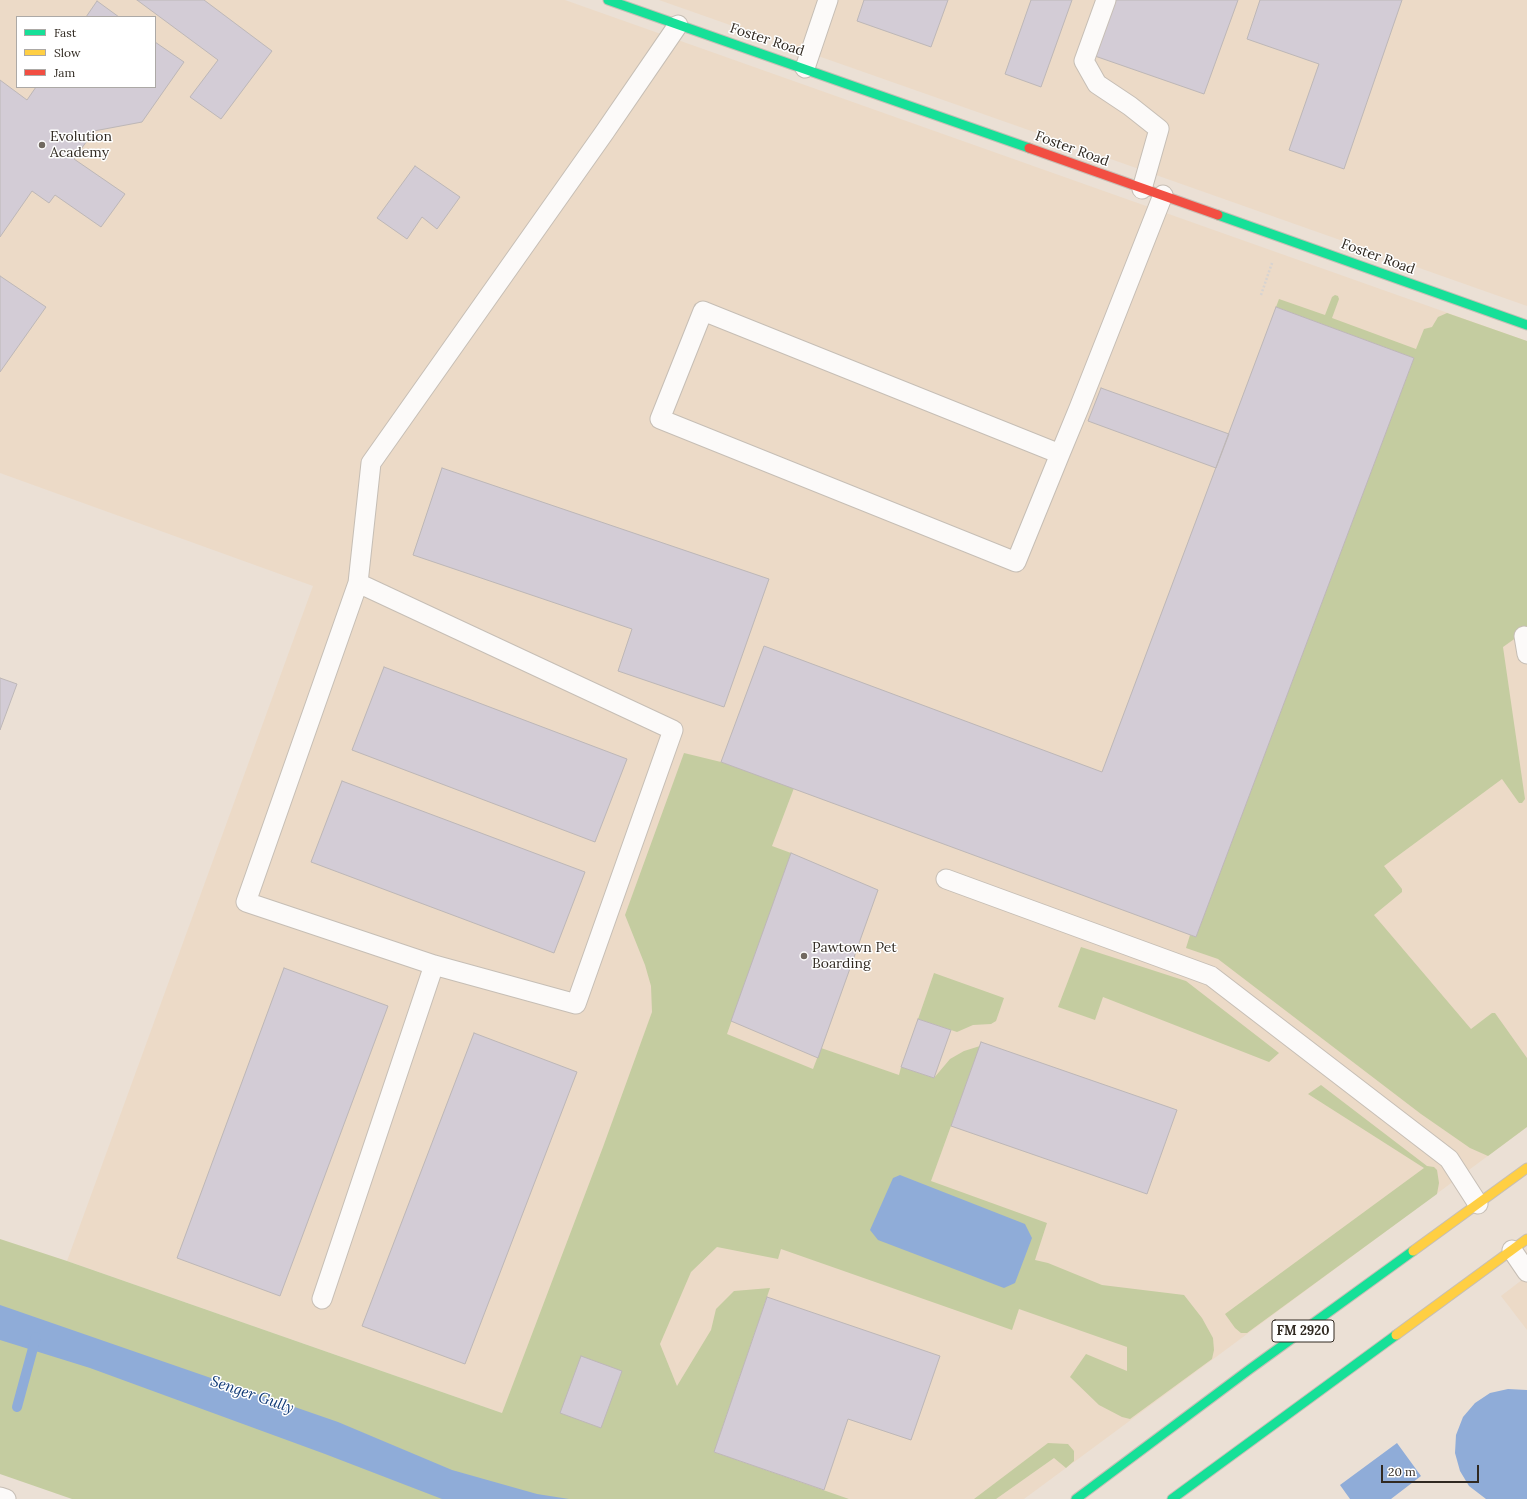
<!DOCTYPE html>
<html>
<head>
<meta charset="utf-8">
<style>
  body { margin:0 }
  #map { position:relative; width:1527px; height:1499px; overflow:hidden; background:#ebe0d5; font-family:Lora,serif }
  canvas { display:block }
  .legend { position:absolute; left:16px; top:16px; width:140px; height:72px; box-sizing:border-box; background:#fff; border:1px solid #aca9a6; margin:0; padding:5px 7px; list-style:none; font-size:12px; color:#302921 }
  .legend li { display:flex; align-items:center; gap:8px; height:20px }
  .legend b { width:20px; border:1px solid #aca9a6 }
  .scale { position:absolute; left:1381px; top:1465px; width:98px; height:18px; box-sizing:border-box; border:2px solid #302921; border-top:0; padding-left:5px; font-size:12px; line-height:14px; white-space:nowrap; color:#302921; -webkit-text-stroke:3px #fff; paint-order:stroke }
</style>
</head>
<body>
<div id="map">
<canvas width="1527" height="1499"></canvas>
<ul class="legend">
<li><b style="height:5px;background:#16e098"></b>Fast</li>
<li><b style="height:5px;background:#ffcf43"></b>Slow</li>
<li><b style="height:5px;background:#f24e42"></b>Jam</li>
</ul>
<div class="scale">20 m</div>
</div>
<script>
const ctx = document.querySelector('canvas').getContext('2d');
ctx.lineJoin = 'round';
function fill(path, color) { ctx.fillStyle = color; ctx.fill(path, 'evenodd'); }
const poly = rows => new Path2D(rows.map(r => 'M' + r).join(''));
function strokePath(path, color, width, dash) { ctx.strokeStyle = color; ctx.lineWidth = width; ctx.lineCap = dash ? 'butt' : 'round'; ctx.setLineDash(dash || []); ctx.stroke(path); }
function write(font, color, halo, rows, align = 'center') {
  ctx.font = font + ' Lora,serif'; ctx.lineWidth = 3; ctx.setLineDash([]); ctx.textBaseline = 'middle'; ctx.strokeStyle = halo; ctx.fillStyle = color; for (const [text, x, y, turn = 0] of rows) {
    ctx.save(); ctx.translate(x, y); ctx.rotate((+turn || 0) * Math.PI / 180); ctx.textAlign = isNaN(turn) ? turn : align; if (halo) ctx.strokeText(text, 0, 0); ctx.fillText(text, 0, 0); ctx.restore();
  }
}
fill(poly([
  [0,0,565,0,1527,341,1527,1127,1024,1499,748,1499,67,1261,313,586,0,473],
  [17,17,155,17,155,87,17,87],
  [659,0,1527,0,1527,306,1037,133],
  [1527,1276,1527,1330,1501,1296]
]), '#ecdac7');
fill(poly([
  [1335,295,1338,296,1339,299,1332,318,1416,349,1424,329,1432,327,1438,317,1447,313,1527,341,1527,630,1503,647,1525,799,1522,803,1519,803,1502,779,1384,866,1402,889,1402,892,1374,915,1471,1029,1492,1013,1495,1013,1527,1058,1527,1127,1488,1156,1470,1148,1421,1114,1218,959,1186,948,1190,935,1196,937,1414,358,1276,307,1279,299,1325,315,1332,297],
  [684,753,721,762,794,788,772,846,791,853,727,1034,813,1069,821,1048,899,1075,901,1067,934,1078,950,1059,964,1051,980,1046,931,1181,1047,1223,1035,1260,1048,1263,1102,1285,1184,1295,1202,1318,1213,1338,1214,1350,1212,1359,1130,1419,1122,1417,1099,1405,1070,1377,1086,1354,1127,1371,1127,1347,1019,1309,1012,1330,781,1249,778,1259,717,1247,691,1272,660,1344,677,1386,711,1330,716,1309,734,1291,770,1288,714,1452,849,1499,72,1499,0,1474,0,1239,67,1261,502,1413,603,1147,652,1012,651,986,645,965,625,915],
  [1081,947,1186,981,1279,1053,1269,1062,1103,997,1095,1020,1058,1007],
  [934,973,1004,998,996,1021,991,1024,973,1025,957,1032,918,1019],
  [1321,1085,1427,1166,1434,1167,1437,1170,1439,1183,1437,1194,1247,1333,1241,1333,1235,1328,1225,1314,1424,1168,1308,1094],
  [1048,1443,1068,1444,1074,1451,1074,1461,1066,1468,1054,1458,996,1499,974,1499]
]), '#c4cca0');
fill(poly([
  [900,1175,1025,1224,1032,1238,1015,1283,1004,1288,878,1240,870,1230,893,1178],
  [0,1305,338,1422,452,1470,537,1494,569,1499,442,1499,325,1454,90,1368,0,1340],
  [1508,1389,1527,1390,1527,1499,1486,1499,1469,1486,1460,1471,1455,1453,1456,1435,1463,1417,1475,1403,1490,1393],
  [1397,1443,1421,1476,1391,1499,1350,1499,1340,1485]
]), '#8facd8');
strokePath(poly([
  [17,1407,36,1337]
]), '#8facd8', 10);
const building = poly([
  [137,0,204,0,272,51,221,119,190,97,218,60,137,0],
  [864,0,948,0,931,47,857,21,864,0],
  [1031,0,1072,0,1041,87,1005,74,1031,0],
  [1111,0,1238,0,1204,94,1092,55,1111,0],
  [1260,0,1402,0,1344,169,1289,150,1319,64,1247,39,1260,0],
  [97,1,119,17,86,17,97,1],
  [155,42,184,62,142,122,94,131,74,159,125,194,101,227,55,195,49,203,32,191,0,237,0,80,27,100,36,87,155,87,155,42],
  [415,166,460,197,437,229,422,217,407,239,377,218,415,166],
  [0,276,46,307,0,372,0,276],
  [1276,307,1414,358,1196,937,721,762,764,646,1102,772,1276,307],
  [1101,388,1229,434,1216,468,1088,421,1101,388],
  [442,468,769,579,724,707,618,671,632,629,413,555,442,468],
  [384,667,627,759,595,842,352,750,384,667],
  [0,678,17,684,0,730,0,678],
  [342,781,585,872,554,953,311,862,342,781],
  [791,853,878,890,818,1058,731,1021,791,853],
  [284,968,388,1006,280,1296,177,1258,284,968],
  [918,1019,951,1030,934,1078,901,1067,918,1019],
  [474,1033,577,1072,465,1364,362,1326,474,1033],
  [981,1042,1177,1110,1147,1194,951,1126,981,1042],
  [767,1297,940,1356,911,1440,848,1419,824,1490,714,1452,767,1297],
  [581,1356,622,1371,601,1428,560,1413,581,1356]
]);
fill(building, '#d3ccd6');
strokePath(building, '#bdb7b7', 1);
const lane = poly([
  [1106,0,1084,61,1097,84,1130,106,1159,129,1142,189],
  [805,68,828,0],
  [1060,454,703,311,660,419,1016,562,1060,454,1079,408,1163,195],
  [358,583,673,730,576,1004,434,965,246,902,358,583,371,463,604,133,678,25],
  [1524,636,1527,654],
  [946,879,1211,976,1449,1159,1478,1204],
  [1512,1250,1527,1272],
  [322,1299,434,965],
  [0,1497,6,1499]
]);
const fast = poly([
  [608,0,1029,148],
  [1218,215,1527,325],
  [1076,1499,1250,1369,1413,1251],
  [1172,1499,1396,1335]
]);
const slow = poly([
  [1413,1251,1527,1168],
  [1396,1335,1527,1239]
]);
const jam = poly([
  [1029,148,1218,215]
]);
strokePath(lane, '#c6beb5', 21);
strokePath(fast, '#c6beb5', 11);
strokePath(slow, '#c6beb5', 11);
strokePath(jam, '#c6beb5', 11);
strokePath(poly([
  [1261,295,1272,263]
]), '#d7d3d1', 2.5, [2, 2]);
strokePath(lane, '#fcfaf9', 19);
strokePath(fast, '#16e098', 9);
strokePath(slow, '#ffcf43', 9);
strokePath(jam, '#f24e42', 9);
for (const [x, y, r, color] of [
  [42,145,4,"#716960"],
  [804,956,4,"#716960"]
]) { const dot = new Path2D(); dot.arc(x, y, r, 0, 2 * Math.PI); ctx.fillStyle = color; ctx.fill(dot); strokePath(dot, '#fff', 1.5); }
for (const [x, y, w] of [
  [1303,1331,62]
]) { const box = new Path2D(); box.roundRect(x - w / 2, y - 11, w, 22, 3); ctx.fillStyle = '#fff'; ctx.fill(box); strokePath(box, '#302921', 1); }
write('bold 13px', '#302921', null, [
  ["FM 2920",1303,1331]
]);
write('14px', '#302921', '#fff', [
  ["Foster Road",767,40,18],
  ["Foster Road",1072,149,20],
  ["Foster Road",1378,257,20]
]);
write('14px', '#302921', '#fff', [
  ["Evolution",50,137],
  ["Academy",50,153],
  ["Pawtown Pet",812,948],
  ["Boarding",812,964]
], 'left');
write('italic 15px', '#103a77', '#fff', [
  ["Senger Gully",252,1395,19]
]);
</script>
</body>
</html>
